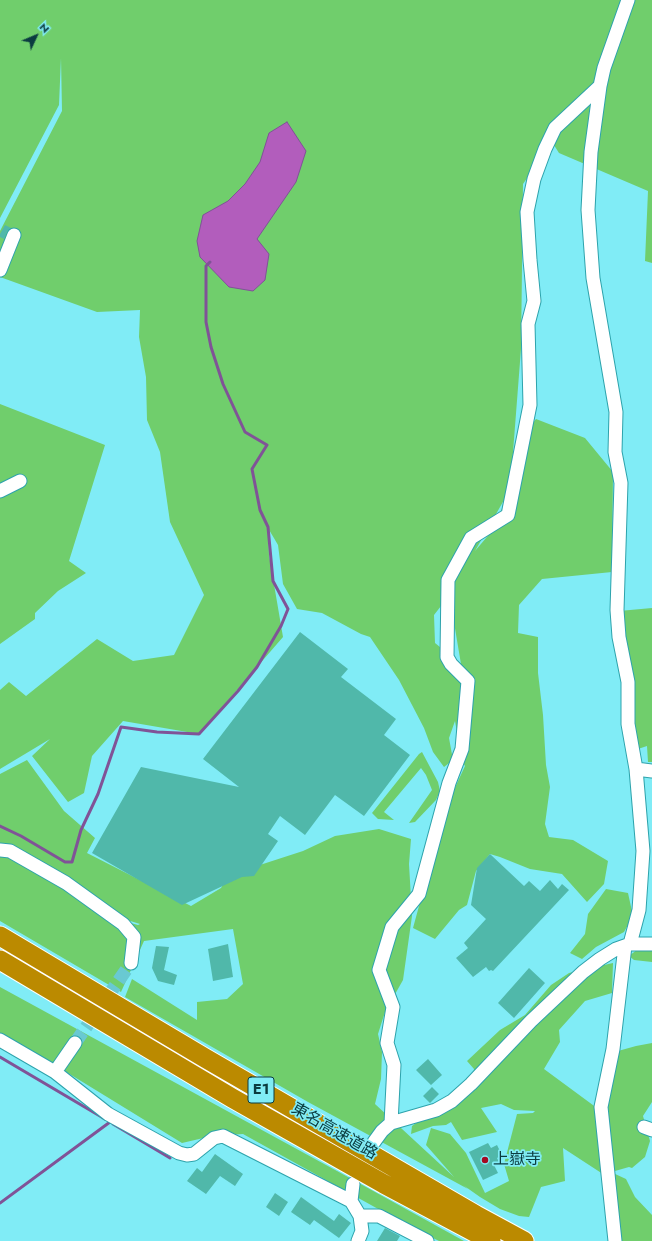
<!DOCTYPE html>
<html>
<head>
<meta charset="utf-8">
<style>
  body { margin:0 }
  #map { position:relative; width:652px; height:1241px; overflow:hidden; background:#80ecf6; font-family:Jost,sans-serif }
  canvas { display:block }
  .north { position:absolute; left:16px; top:16px; width:40px; height:40px; -webkit-text-stroke:3px #80ecf6; paint-order:stroke; rotate:46deg; font-size:11px; font-weight:700; line-height:16px; text-align:center; color:#0b3c40 }
  .north::after { content:''; display:block; margin:auto; width:14px; height:18px; background:#0b3c40; clip-path:polygon(50% 0,100% 100%,50% 72%,0 100%) }
</style>
</head>
<body>
<div id="map">
<canvas width="652" height="1241"></canvas>
<div class="north">N</div>
</div>
<script>
const ctx = document.querySelector('canvas').getContext('2d');
ctx.lineJoin = 'round';
function fill(path, color) { ctx.fillStyle = color; ctx.fill(path, 'evenodd'); }
const poly = rows => new Path2D(rows.map(r => 'M' + r).join(''));
function strokePath(path, color, width, dash) { ctx.strokeStyle = color; ctx.lineWidth = width; ctx.lineCap = dash ? 'butt' : 'round'; ctx.setLineDash(dash || []); ctx.stroke(path); }
function write(font, color, halo, rows, align = 'center') {
  ctx.font = font + ' Jost,"Noto Sans JP",sans-serif'; ctx.lineWidth = 3.5; ctx.setLineDash([]); ctx.textBaseline = 'middle'; ctx.strokeStyle = halo; ctx.fillStyle = color; for (const [text, x, y, turn = 0] of rows) {
    ctx.save(); ctx.translate(x, y); ctx.rotate((+turn || 0) * Math.PI / 180); ctx.textAlign = isNaN(turn) ? turn : align; if (halo) ctx.strokeText(text, 0, 0); ctx.fillText(text, 0, 0); ctx.restore();
  }
}
fill(poly([
  [0,0,652,0,652,263,645,261,648,191,559,153,552,142,523,184,521,349,511,478,526,431,536,419,585,438,613,472,612,572,542,579,519,605,518,633,538,637,538,673,543,715,546,765,550,787,545,824,549,837,573,840,608,861,604,884,587,902,562,874,530,869,500,857,490,854,476,871,467,905,459,910,435,939,413,928,446,807,465,766,462,761,455,721,449,738,453,760,444,767,433,752,424,728,399,680,370,637,361,634,322,613,297,609,283,584,278,545,268,528,269,555,283,637,199,734,123,721,92,756,84,793,68,802,32,756,50,739,0,769,0,690,9,682,26,696,97,639,133,661,174,655,204,595,170,522,160,452,147,420,146,377,139,337,140,310,97,312,0,277,0,231,62,111,61,58,59,105,0,218],
  [504,500,501,512,503,518,475,551],
  [449,593,461,664,435,643,434,615,448,597],
  [0,404,105,445,69,561,86,573,58,591,35,613,35,619,0,644],
  [652,608,652,762,648,762,647,746,635,750,619,611],
  [422,752,438,782,440,791,436,800,415,822,409,823,432,790,426,775,421,768,384,812,394,820,378,819,372,813,419,754],
  [27,760,64,811,95,838,87,853,191,906,221,888,229,875,303,851,335,836,379,829,411,839,409,864,412,916,403,980,385,1012,378,1034,382,1052,381,1079,375,1104,454,1177,426,1145,431,1128,450,1134,466,1153,485,1193,509,1181,504,1164,517,1114,533,1113,535,1111,514,1110,501,1104,481,1108,497,1132,462,1140,451,1122,446,1125,433,1126,411,1134,412,1126,471,1084,474,1069,467,1061,500,1030,525,1015,551,985,569,973,613,963,612,993,585,1001,559,1030,560,1042,544,1069,601,1111,618,1051,636,1046,652,1043,652,1102,643,1116,650,1141,645,1157,632,1168,629,1167,615,1171,608,1168,609,1178,563,1148,565,1181,541,1187,529,1217,519,1216,500,1209,480,1197,463,1185,468,1189,308,1102,125,997,132,979,197,1020,197,1002,227,999,243,984,233,929,144,941,121,992,0,921,0,853,70,892,102,915,138,925,140,924,111,915,0,844,0,774],
  [606,889,628,893,633,916,624,932,596,947,582,959,570,953,585,934,588,914],
  [642,946,652,948,652,962,634,960,629,956],
  [0,987,337,1171,464,1241,439,1241,407,1225,243,1134,212,1136,182,1143,50,1062,0,1036],
  [613,1173,626,1179,635,1197,652,1215,652,1241,618,1241]
]), '#70ce6c');
const water = poly([
  [287,122,306,151,296,182,257,239,269,254,265,280,253,291,229,287,200,257,197,241,203,215,228,201,245,184,260,162,269,133,287,122]
]);
fill(water, '#b25dbc');
strokePath(water, '#805397', 1);
strokePath(poly([
  [0,826,21,836,65,862,72,862,81,830,98,794,121,727,157,732,199,734,238,691,257,667,281,626,288,609,273,581,268,527,260,510,252,469,267,445,245,432,223,384,211,347,206,322,206,266,210,262],
  [0,1057,105,1119],
  [113,1124,170,1158],
  [0,1203,110,1122]
]), '#805397', 3);
fill(poly([
  [5,225,11,228,7,232,4,239,0,237,0,234],
  [300,632,348,669,341,677,396,719,384,735,410,755,364,816,335,795,305,835,280,816,268,834,278,841,254,876,242,877,182,905,92,853,141,767,239,787,203,759],
  [490,854,524,886,529,881,540,891,550,880,558,889,562,884,569,890,493,971,491,970,489,971,486,967,473,977,456,958,468,948,464,943,486,919,471,905,477,868],
  [228,944,233,977,213,981,208,949],
  [156,946,169,947,164,970,177,975,174,985,158,981,152,968],
  [529,968,545,983,514,1018,498,1003],
  [428,1059,442,1075,431,1085,416,1070],
  [432,1087,439,1094,430,1103,423,1096],
  [488,1143,491,1148,497,1145,502,1155,497,1158,499,1162,494,1165,498,1173,483,1180,469,1152],
  [215,1154,243,1174,235,1186,220,1176,206,1194,187,1181,197,1168,202,1172],
  [275,1193,288,1202,279,1216,266,1207],
  [301,1197,334,1221,339,1214,351,1223,339,1238,314,1220,310,1225,291,1212],
  [385,1228,400,1236,397,1241,377,1241]
]), '#50b8aa');
strokePath(poly([
  [75,1043,131,963]
]), '#69c9d2', 13, [13, 6]);
const minor = poly([
  [628,0,604,68,600,86,591,152,588,210,593,278,616,412,615,452,621,483,617,610,619,637,628,682,628,724,636,769,643,851,639,910,630,944],
  [0,270,14,235],
  [0,491,20,481],
  [636,769,652,771],
  [0,850,10,851,66,883,123,924,134,937,131,963],
  [0,1040,55,1072,108,1114,179,1153,187,1155,194,1154,214,1138,223,1136,351,1201],
  [55,1072,75,1043],
  [391,1123,394,1065,387,1043,393,1007,379,970,392,927,419,894,449,783,462,749,468,681,451,664,447,657,448,580,471,538,508,515,530,405,528,324,534,301,530,260,527,212,534,179,545,149,555,128,600,86],
  [644,1127,652,1130],
  [374,1142,382,1131,391,1123,436,1110,452,1101,471,1084,531,1021,583,972,600,959,616,949,630,944,652,944],
  [353,1184,351,1201,360,1216,362,1231,358,1241],
  [360,1216,379,1216,427,1241],
  [615,1241,601,1107,613,1049,625,946]
]);
const highway = poly([
  [0,936,205,1058,476,1215,524,1241],
  [0,960,232,1098,384,1184,491,1241]
]);
strokePath(minor, '#2da3ac', 15);
strokePath(highway, '#fff', 21);
strokePath(minor, '#fff', 13);
strokePath(highway, '#bb8a00', 19);
for (const [x, y, r, color] of [
  [485,1160,4,"#a40921"]
]) { const dot = new Path2D(); dot.arc(x, y, r, 0, 2 * Math.PI); ctx.fillStyle = color; ctx.fill(dot); strokePath(dot, '#80ecf6', 1.5); }
for (const [x, y, w] of [
  [261,1090,26]
]) { const box = new Path2D(); box.roundRect(x - w / 2, y - 13, w, 26, 3); ctx.fillStyle = '#80ecf6'; ctx.fill(box); strokePath(box, '#0b3c40', 1); }
write('bold 15px', '#0b3c40', null, [
  ["E1",261,1090]
]);
write('16px', '#0b3c40', '#80ecf6', [
  ["東名高速道路",334,1132,30]
]);
write('16px', '#0b3c40', '#80ecf6', [
  ["上嶽寺",493,1160]
], 'left');
</script>
</body>
</html>
